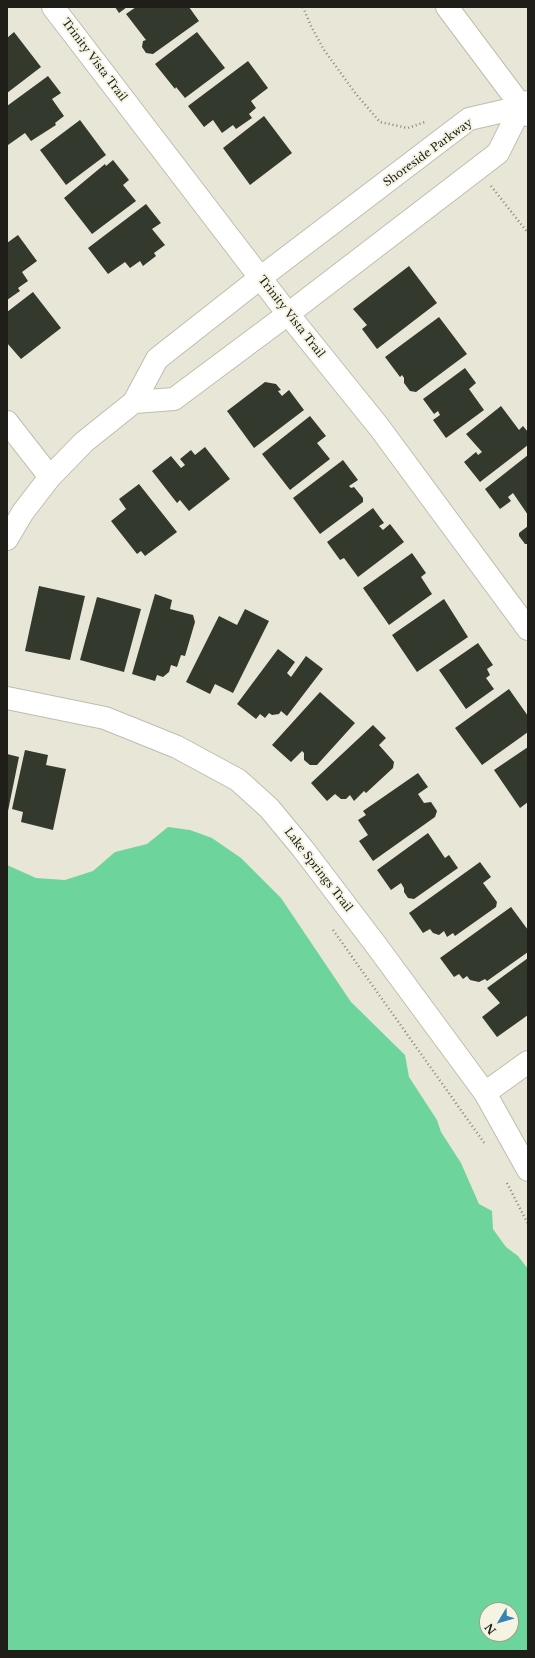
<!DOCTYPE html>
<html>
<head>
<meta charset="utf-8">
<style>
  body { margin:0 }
  #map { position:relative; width:535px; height:1658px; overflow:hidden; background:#e8e6d6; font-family:"Libre Baskerville",serif }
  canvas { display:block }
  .frame { position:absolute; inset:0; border:8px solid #1f1e18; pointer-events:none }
  .north { position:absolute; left:479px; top:1602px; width:40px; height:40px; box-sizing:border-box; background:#f5f4e3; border:1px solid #9f9e92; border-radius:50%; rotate:232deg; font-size:11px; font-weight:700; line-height:16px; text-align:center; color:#1f1e18 }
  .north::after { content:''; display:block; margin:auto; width:14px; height:18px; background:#3683b6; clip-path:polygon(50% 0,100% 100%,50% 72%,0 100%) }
</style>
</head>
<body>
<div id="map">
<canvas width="535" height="1658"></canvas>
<div class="frame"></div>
<div class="north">N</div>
</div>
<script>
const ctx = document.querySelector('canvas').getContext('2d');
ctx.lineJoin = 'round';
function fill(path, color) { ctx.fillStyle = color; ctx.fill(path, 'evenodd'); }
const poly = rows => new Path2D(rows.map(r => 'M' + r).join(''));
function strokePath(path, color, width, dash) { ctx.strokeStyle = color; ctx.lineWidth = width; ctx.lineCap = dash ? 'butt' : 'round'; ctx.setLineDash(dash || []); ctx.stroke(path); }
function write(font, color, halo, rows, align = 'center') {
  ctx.font = font + ' "Libre Baskerville",serif'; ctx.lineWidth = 4; ctx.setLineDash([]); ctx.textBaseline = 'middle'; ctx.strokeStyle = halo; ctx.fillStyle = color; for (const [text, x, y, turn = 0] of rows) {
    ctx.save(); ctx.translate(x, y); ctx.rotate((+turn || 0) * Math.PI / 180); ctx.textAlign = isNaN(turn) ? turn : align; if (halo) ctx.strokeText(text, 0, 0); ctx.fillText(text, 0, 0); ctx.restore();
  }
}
fill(poly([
  [168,827,190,830,212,838,241,858,281,898,351,1002,405,1055,409,1077,437,1120,441,1132,461,1163,479,1204,492,1211,493,1229,506,1247,518,1256,528,1269,528,1651,7,1651,7,865,36,878,65,880,93,871,115,852,147,844],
  [487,1610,511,1610,511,1634,487,1634]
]), '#6dd49b');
fill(poly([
  [115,7,127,7,119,13],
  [136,7,189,7,199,21,153,54,146,53,142,47,143,41,146,40,126,14],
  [14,32,41,67,7,93,7,38],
  [197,32,225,68,185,98,176,87,175,89,155,64],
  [248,61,268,88,251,101,256,108,249,114,252,118,236,129,233,125,222,133,213,120,204,127,188,106],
  [48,76,61,93,52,99,64,116,55,123,56,125,31,141,25,133,8,145,7,106],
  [264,116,292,153,250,185,223,148],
  [80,120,106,155,66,185,40,150],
  [113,160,129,180,123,185,136,201,92,234,64,198,105,164,106,166],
  [146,204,161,223,152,229,165,245,154,253,156,256,143,266,140,261,130,268,125,262,108,274,88,248],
  [18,235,37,261,22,272,28,281,18,288,20,291,7,300,7,243],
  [409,266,437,303,377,349,362,329,367,325,353,309],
  [33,292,61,328,21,359,7,343,7,312],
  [439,317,467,354,416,392,410,391,404,383,404,378,402,375,400,377,385,357],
  [465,368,476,383,469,389,484,410,446,438,433,420,440,415,438,411,434,414,423,399],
  [265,382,276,384,281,390,278,391,282,396,289,390,304,410,254,448,227,411],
  [501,406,519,430,523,426,528,432,528,445,480,482,464,462,476,452,478,455,482,452,466,434],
  [310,416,326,436,317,443,330,459,290,490,262,454],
  [205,447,230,479,189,511,180,500,177,503,152,471,171,456,181,468,185,465,180,459,191,450,195,455],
  [528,455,528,515,513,493,508,497,511,501,500,509,485,489],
  [343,460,358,480,349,486,351,488,354,487,363,498,363,502,320,534,293,498],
  [139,484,177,532,145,556,141,551,137,554,111,521,126,509,119,499],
  [373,508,384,523,379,526,383,530,390,524,404,542,358,577,344,558,340,560,327,542],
  [528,526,528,544,525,544,519,536,519,533],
  [412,553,426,573,421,577,432,594,389,625,363,588],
  [39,586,85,596,70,660,25,651],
  [155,594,172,600,170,609,193,615,195,622,185,656,181,655,177,667,171,665,169,672,163,677,157,675,155,681,132,674],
  [97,597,141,609,124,672,80,660],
  [444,599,468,637,417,672,392,635],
  [245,609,269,621,233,693,215,684,210,694,186,682,219,616,237,625],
  [478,643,493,665,487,669,490,675,486,678,494,689,466,709,439,670],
  [278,649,295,662,287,673,291,677,306,656,323,669,287,716,281,711,279,714,272,715,269,713,265,718,260,714,256,719,237,704],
  [509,689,528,716,528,732,482,765,455,728],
  [320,692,355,723,317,765,310,765,304,760,304,753,302,751,291,762,272,745],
  [373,725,386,738,379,745,394,762,393,768,366,793,364,791,354,801,350,795,346,799,341,799,335,794,327,801,311,783],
  [528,747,528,802,520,808,494,770],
  [25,750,48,755,46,765,66,769,53,830,21,822,23,812,12,809],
  [7,754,19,757,8,811,7,811],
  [418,773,428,787,418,794,424,803,431,802,437,811,435,817,373,861,359,841,368,835,358,820,366,815,363,811],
  [428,833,445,858,449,855,458,868,414,899,408,898,404,892,404,888,401,883,391,890,377,870],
  [480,862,491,877,483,883,497,902,496,907,455,936,453,933,447,937,444,931,439,935,433,933,430,929,423,933,409,913],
  [511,907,528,930,528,952,487,981,485,979,479,982,470,980,467,976,463,979,459,974,454,977,440,958],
  [528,958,528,1015,497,1037,482,1017,500,1003,487,988]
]), '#33392d');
const minor = poly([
  [53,7,288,314,379,427,528,629],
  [134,402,174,399,288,314,498,153,521,107],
  [7,422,50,477],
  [7,539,23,512,50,477,84,442,134,402,157,359,260,278,469,119,521,107,528,102],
  [7,698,105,718,177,747,238,780,269,808,303,849,376,945,485,1093,528,1170],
  [485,1093,528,1062]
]);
const secondary = poly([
  [447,7,528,115]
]);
strokePath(minor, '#bfbdad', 24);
strokePath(secondary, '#bfbdad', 24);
strokePath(poly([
  [303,7,311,26,324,50,356,94,380,122,408,128,425,122],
  [491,186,528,233],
  [333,930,485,1144],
  [507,1183,528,1224]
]), '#87867a', 2.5, [1, 3]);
strokePath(minor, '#fff', 22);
strokePath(secondary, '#fff', 22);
write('11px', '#1f1e18', '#f5f4e3', [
  ["Trinity Vista Trail",94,60,53],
  ["Shoreside Parkway",428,153,-36],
  ["Trinity Vista Trail",291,317,52],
  ["Lake Springs Trail",318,870,52]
]);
</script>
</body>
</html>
